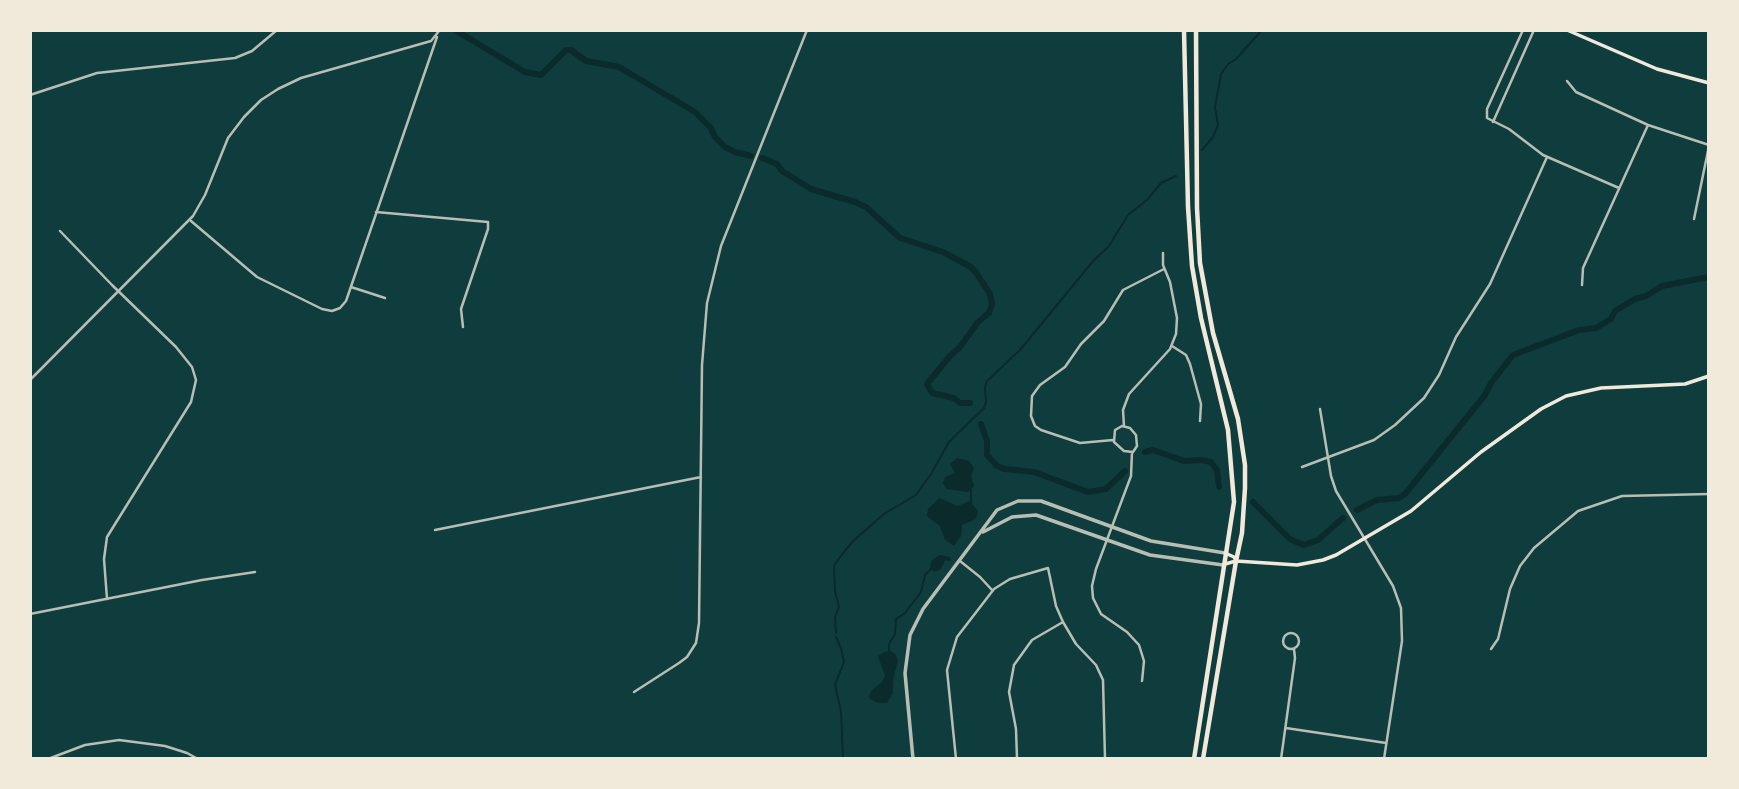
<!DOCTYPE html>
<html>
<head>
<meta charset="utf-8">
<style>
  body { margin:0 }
  #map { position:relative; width:1739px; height:789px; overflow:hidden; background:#0f3d3e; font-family:"Noto Sans",sans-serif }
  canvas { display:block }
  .frame { position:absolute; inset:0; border:32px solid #f1e9da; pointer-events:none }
</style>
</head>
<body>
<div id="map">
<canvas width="1739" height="789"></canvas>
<div class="frame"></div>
</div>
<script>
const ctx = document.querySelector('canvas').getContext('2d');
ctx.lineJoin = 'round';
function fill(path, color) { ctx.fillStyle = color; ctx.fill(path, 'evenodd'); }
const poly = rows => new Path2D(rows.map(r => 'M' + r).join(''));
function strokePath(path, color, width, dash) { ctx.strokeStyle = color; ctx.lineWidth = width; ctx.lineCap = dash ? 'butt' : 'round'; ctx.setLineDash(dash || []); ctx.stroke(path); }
fill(poly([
  [957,458,969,461,974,468,971,476,974,486,968,492,946,489,943,483,945,477,955,473,950,464],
  [939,498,958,506,970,501,978,511,976,519,962,525,961,536,954,546,945,540,940,526,927,516,928,509],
  [939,555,950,557,951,561,945,560,941,569,934,572,930,567,931,561],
  [891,651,896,655,898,661,893,680,893,693,887,703,878,703,870,699,869,696,872,690,882,682,885,676,878,656,884,652]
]), '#0a2a2b');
strokePath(poly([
  [1202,150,1213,137,1218,125,1215,107,1221,74,1228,64,1236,59,1262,30],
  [971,490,971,503],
  [836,633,835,617,839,607,835,591,834,566,840,557,853,541,884,514,916,495,931,474,949,442,984,408,986,402,985,387,987,381,1020,350,1094,260,1109,246,1128,215,1148,199,1161,183,1176,176],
  [836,637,841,648,844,662,835,685,841,712,843,759],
  [889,651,889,644,895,634,896,619,905,613,921,592,925,575,931,569]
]), '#0a2a2b', 2);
strokePath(poly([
  [455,30,525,72,541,75,566,50,571,50,586,61,619,67,695,112,711,128,715,137,725,147,735,152,751,156],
  [762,158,777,164,782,171,811,189,855,202,866,207,900,238,943,252,971,267,977,274,990,294,992,304,989,313,978,322,960,347,950,356,927,384,932,393,954,398,960,403,970,403],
  [981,424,987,441,987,455,997,466,1005,469,1034,472,1088,492,1106,489,1125,471],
  [1145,452,1153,450,1184,461,1201,460,1211,462,1217,470,1219,487],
  [1253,502,1290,539,1304,545,1318,540,1343,518],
  [1357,510,1377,500,1399,498,1405,494,1485,395,1491,383,1513,355,1579,330,1596,328,1611,319,1615,311,1635,299,1646,296,1662,286,1709,277]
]), '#0a2a2b', 6);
strokePath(poly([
  [433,30,440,30],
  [1523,30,1487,109,1487,118,1509,129,1543,155,1619,188],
  [1567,81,1576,92,1648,125,1709,145],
  [30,95,97,73,235,58,252,51,277,30],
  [1493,122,1534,30],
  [376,212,488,222,488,229,461,309,463,327],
  [1694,219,1709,146],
  [191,221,257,277,322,309,332,311,340,308,346,301,437,37],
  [60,231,112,285,176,347,192,367,196,380,191,402,107,537,104,559,107,599],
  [1582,285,1583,268,1648,125],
  [351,287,385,298],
  [1172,346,1186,355,1190,364,1201,404,1200,421],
  [30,380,193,216,205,195,228,138,244,117,261,100,278,89,301,78,431,41,439,31],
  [1320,409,1331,476,1336,491,1393,586,1401,608,1402,641,1384,759],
  [1122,426,1130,428,1136,435,1137,446,1133,452,1124,451,1114,442,1115,430,1122,426],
  [1124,426,1123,410,1129,394,1170,349,1176,334,1177,318,1170,282,1163,265,1163,253],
  [1113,440,1080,443,1041,430,1035,426,1031,416,1032,396,1040,385,1065,367,1081,344,1104,321,1123,290,1164,269],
  [1132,452,1131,476,1096,569,1092,586,1093,598,1101,614,1127,632,1139,645,1144,661,1142,681],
  [1302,467,1374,440,1395,425,1424,398,1439,375,1456,337,1490,284,1547,157],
  [435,530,701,477],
  [960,561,980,577,992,590],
  [30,614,202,580,255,572],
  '1283 641a8 8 0 1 1 16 0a8 8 0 1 1-16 0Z',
  [1491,649,1498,639,1510,589,1520,566,1534,548,1578,511,1622,496,1709,494],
  [634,692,679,663,687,657,696,643,699,623,702,365,707,303,721,246,807,30],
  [1286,728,1386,743],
  [48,759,85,745,119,740,165,746,187,753,198,759],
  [956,759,947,670,957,637,994,589,1010,579,1048,568,1056,606,1063,622,1076,644,1096,665,1103,680,1105,759],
  [1017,759,1016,729,1009,692,1014,665,1032,640,1063,622],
  [1281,759,1295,658,1294,649]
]), '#b8beb3', 2.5);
strokePath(poly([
  [983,532,1012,517,1036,515,1150,555,1223,565],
  [913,759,905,673,910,635,923,609,997,510,1018,501,1041,501,1151,541,1225,553]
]), '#b8beb3', 3.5);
strokePath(poly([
  [1567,30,1657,69,1709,83],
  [1225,553,1234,557,1236,561],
  [1225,564,1236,561,1297,565,1323,560,1336,555,1411,511,1481,452,1541,409,1566,396,1601,388,1685,384,1709,376]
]), '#f1e9da', 3.5);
strokePath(poly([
  [1184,30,1188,207,1192,266,1201,318,1228,430,1234,502,1194,759],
  [1196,30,1197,208,1200,263,1213,333,1238,419,1245,465,1245,488,1242,533,1236,561,1203,759]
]), '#f1e9da', 4.5);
</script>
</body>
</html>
